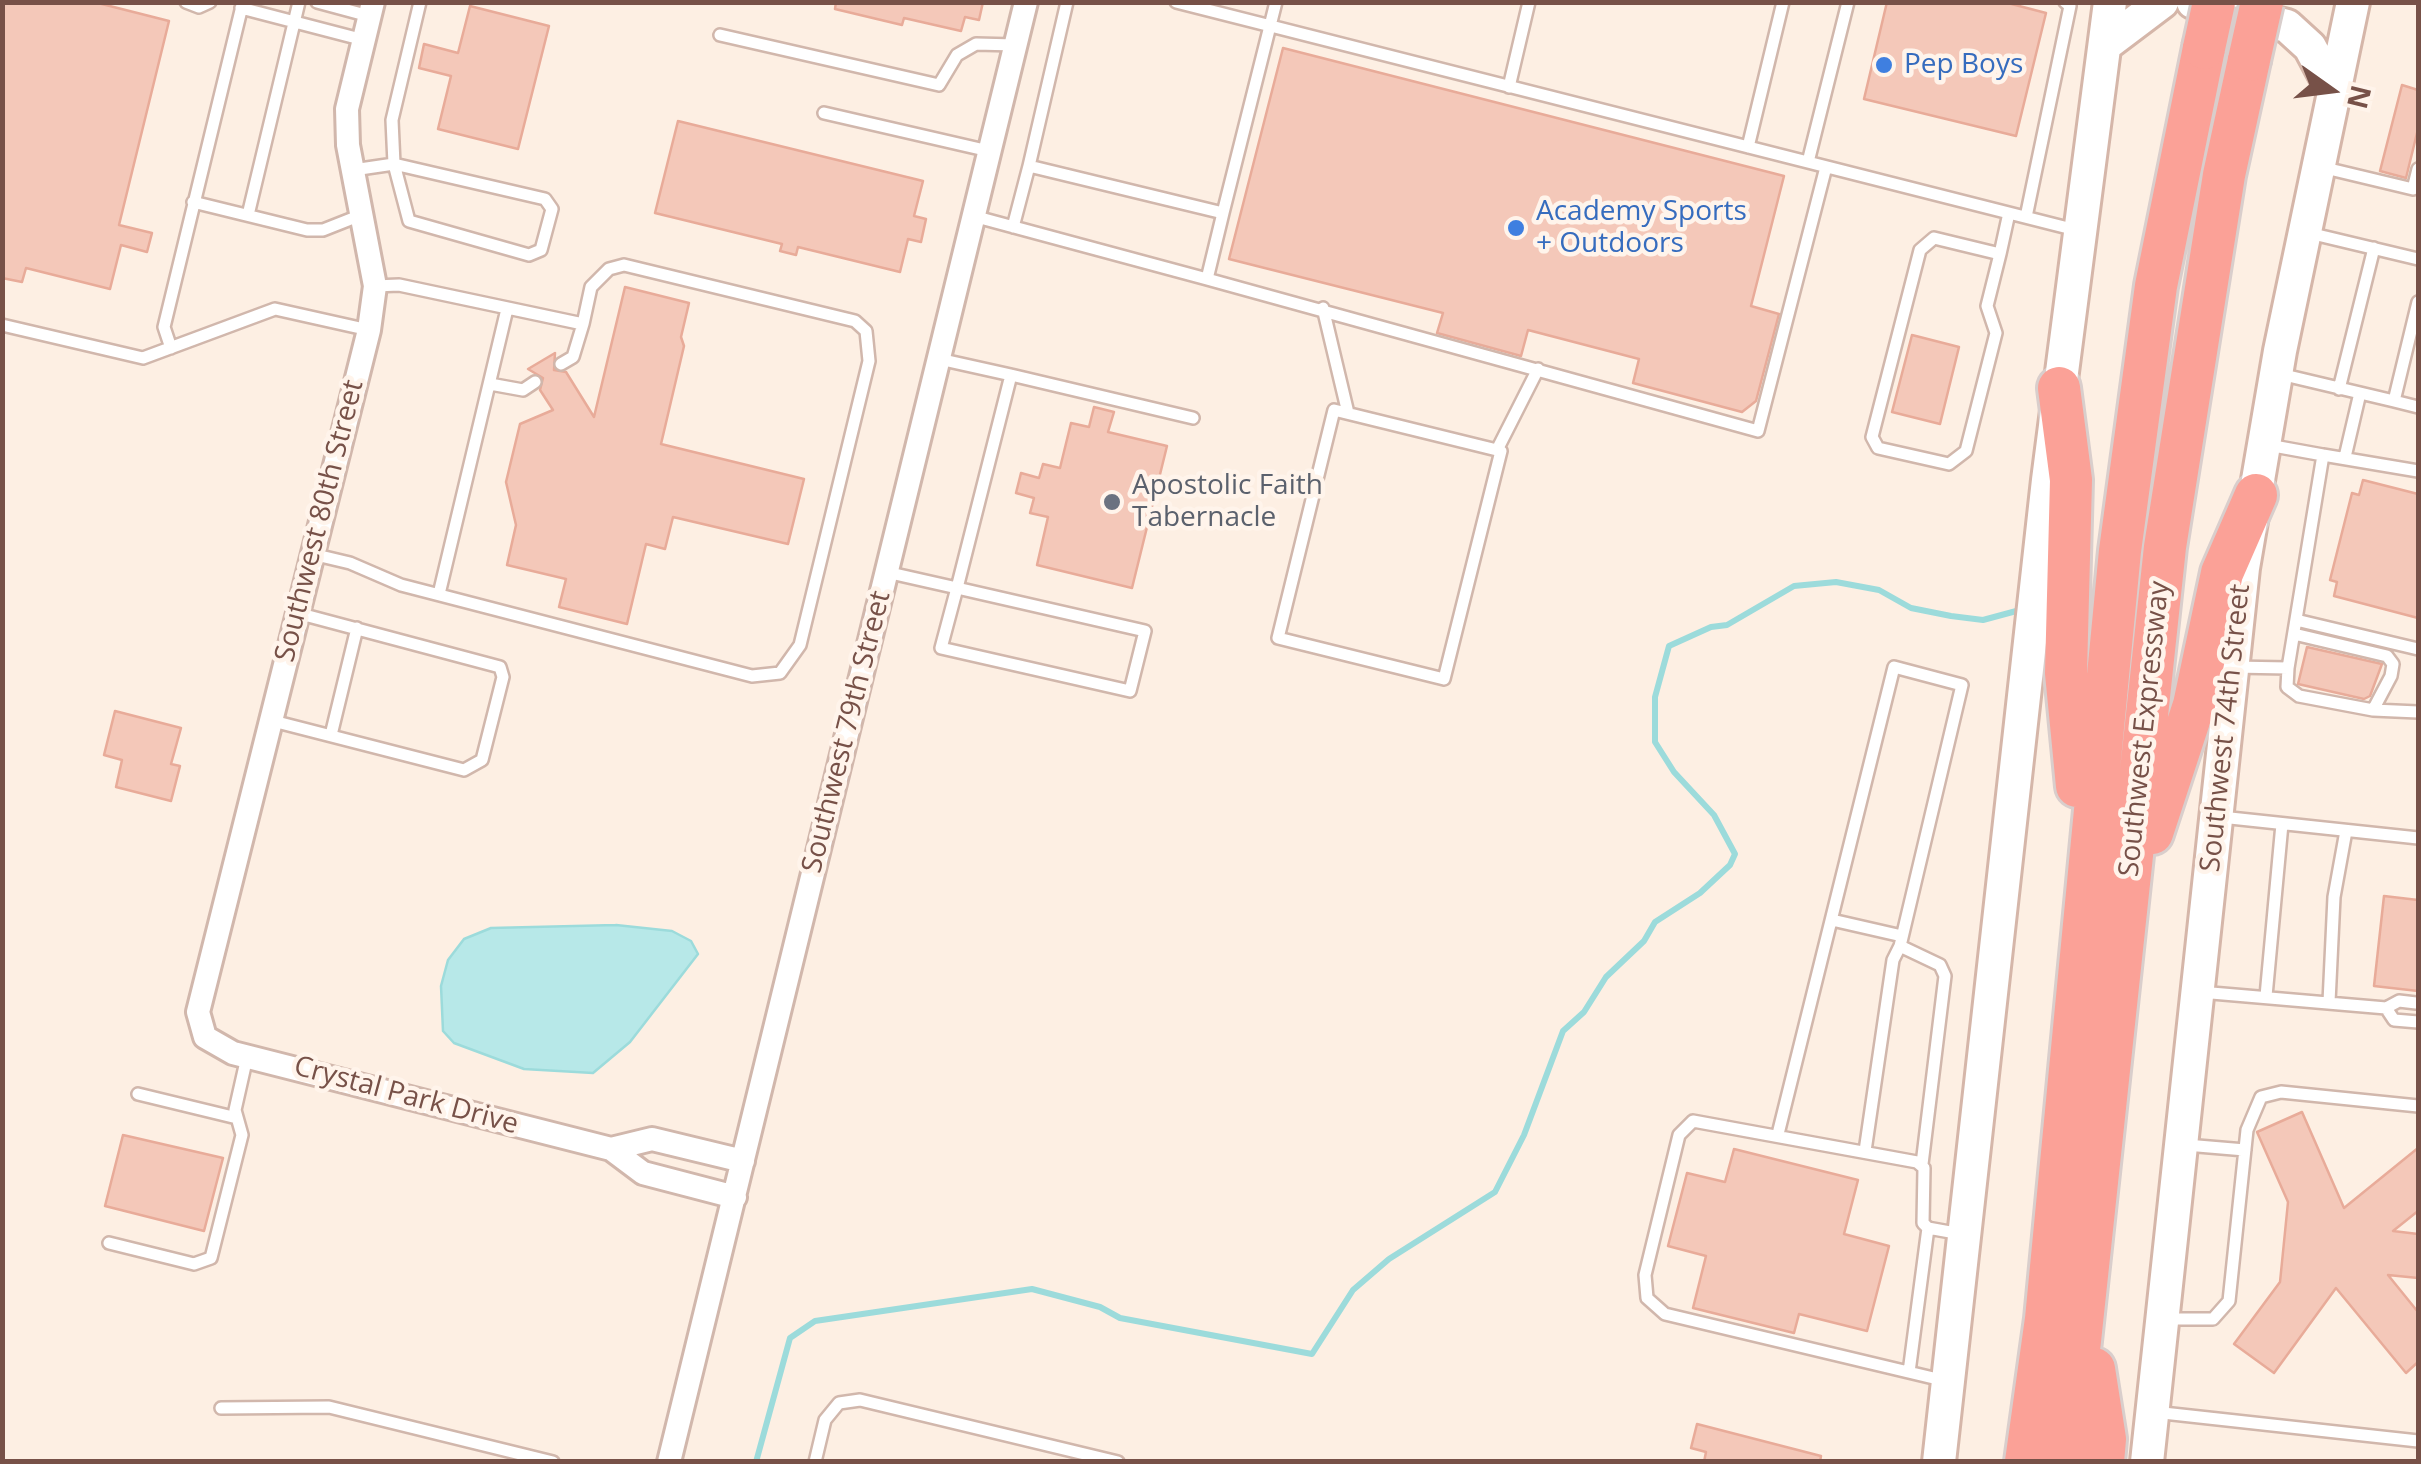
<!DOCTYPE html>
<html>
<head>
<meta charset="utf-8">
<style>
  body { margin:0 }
  #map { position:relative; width:2421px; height:1464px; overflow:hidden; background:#fdefe3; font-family:"Open Sans",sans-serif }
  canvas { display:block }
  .frame { position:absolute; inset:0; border:5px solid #775148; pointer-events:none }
  .north { position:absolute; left:2281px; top:40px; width:100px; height:100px; -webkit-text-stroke:8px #fff4eb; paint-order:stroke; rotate:104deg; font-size:28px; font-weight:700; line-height:40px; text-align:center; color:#775148 }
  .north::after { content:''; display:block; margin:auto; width:35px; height:45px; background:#775148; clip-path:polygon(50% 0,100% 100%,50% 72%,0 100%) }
</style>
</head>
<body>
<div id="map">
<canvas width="2421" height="1464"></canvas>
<div class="frame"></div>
<div class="north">N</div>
</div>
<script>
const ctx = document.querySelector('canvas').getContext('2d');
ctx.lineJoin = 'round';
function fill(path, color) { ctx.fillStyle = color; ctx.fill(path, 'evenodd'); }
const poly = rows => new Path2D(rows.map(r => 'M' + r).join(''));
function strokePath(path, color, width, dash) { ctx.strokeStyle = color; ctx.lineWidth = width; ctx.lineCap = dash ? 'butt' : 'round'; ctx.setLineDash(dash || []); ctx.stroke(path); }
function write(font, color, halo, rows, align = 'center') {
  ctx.font = font + ' "Open Sans",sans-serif'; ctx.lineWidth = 9; ctx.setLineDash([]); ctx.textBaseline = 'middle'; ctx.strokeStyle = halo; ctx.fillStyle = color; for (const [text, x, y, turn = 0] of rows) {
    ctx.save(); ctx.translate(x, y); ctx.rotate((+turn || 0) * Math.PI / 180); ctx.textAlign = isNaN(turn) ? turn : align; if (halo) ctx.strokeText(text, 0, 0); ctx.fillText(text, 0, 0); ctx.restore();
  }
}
const water = poly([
  [616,925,672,931,691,941,698,954,630,1042,593,1073,524,1069,454,1043,443,1031,441,986,448,960,464,939,491,928,616,925]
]);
fill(water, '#b7e8e8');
strokePath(water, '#9cdbdb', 2.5);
strokePath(poly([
  [756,1462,790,1338,815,1321,1032,1289,1100,1307,1120,1318,1312,1354,1353,1290,1389,1259,1495,1192,1524,1135,1563,1031,1584,1012,1606,977,1644,941,1655,922,1700,893,1730,865,1735,854,1714,815,1674,772,1655,742,1655,697,1669,646,1711,627,1727,625,1794,586,1836,582,1879,590,1911,608,1951,616,1983,620,2020,610]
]), '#9cdbdb', 6);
const building = poly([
  [2,2,94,2,169,21,119,225,152,233,147,252,121,245,110,289,26,268,22,282,2,278,2,2],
  [836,2,983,2,979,20,965,17,961,31,904,18,902,25,835,9,836,2],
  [1887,2,2004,2,2046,13,2016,136,1864,99,1887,2],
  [470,6,549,26,518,149,438,129,451,76,419,68,424,44,458,53,470,6],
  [1283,48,1784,176,1751,306,1779,314,1756,401,1742,412,1633,383,1639,359,1528,330,1521,356,1437,333,1443,313,1229,259,1283,48],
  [2402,85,2418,90,2418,129,2406,178,2380,171,2402,85],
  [678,121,923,181,914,216,926,219,921,242,908,239,900,272,798,247,796,255,780,251,782,244,655,213,678,121],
  [625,287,689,303,681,337,684,346,661,444,804,479,788,544,673,517,665,549,646,544,627,624,559,607,566,579,507,565,516,525,506,482,520,424,553,410,540,390,543,378,528,369,555,353,554,370,566,372,594,417,625,287],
  [1912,335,1959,347,1940,424,1892,412,1912,335],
  [1094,407,1114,412,1108,432,1167,446,1132,588,1037,565,1048,517,1030,513,1034,498,1016,493,1021,473,1039,478,1043,464,1060,468,1071,423,1089,427,1094,407],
  [2363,480,2418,494,2418,618,2334,596,2337,582,2330,580,2352,493,2359,495,2363,480],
  [2307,647,2382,664,2370,696,2364,699,2298,684,2307,647],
  [115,711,181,728,171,764,180,766,171,801,116,787,122,760,104,755,115,711],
  [2384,896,2418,900,2418,991,2374,986,2384,896],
  [2302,1112,2344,1208,2418,1148,2418,1211,2393,1231,2418,1234,2418,1278,2388,1275,2418,1312,2418,1362,2406,1373,2336,1288,2274,1373,2234,1344,2280,1282,2288,1202,2257,1132,2302,1112],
  [123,1135,223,1158,204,1231,105,1206,123,1135],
  [1734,1149,1858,1180,1844,1234,1889,1246,1867,1331,1799,1314,1794,1333,1693,1308,1706,1256,1668,1246,1687,1173,1725,1182,1734,1149],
  [1697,1424,1821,1456,1820,1462,1704,1462,1706,1452,1691,1448,1697,1424]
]);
fill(building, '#f4c8b9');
strokePath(building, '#e8ab99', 2.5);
const service = poly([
  [186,2,199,7,210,2],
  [317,2,369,16],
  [1067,2,1029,166,1223,213,1276,2],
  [1176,2,2076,230],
  [241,8,364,40],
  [720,35,939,85,957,55,976,44,1015,45],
  [1509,87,1529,2],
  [824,113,989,151],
  [1748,147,1783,2],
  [1808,162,1848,2],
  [2321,167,2413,189,2418,169],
  [353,170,394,164,545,199,552,209,541,250,529,255,409,221,394,164,392,120,420,2],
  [193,202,307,230,323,230,361,215],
  [248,215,299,2],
  [973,216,1207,279,1223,213],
  [2026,217,2070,6,2065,2],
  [1013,227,1029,166],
  [2309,233,2418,259],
  [2000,254,1934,238,1920,250,1872,437,1878,448,1949,464,1966,451,1996,333,1987,306,2000,254,2009,213],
  [1207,279,1758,431,1826,167],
  [1323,308,1348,413],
  [2,325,143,358,275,309,369,330],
  [171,348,164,327,243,2],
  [561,364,573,357,583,324],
  [2280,374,2394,401,2418,302],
  [1011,375,1193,418],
  [490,384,523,390,535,382],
  [2339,389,2374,248],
  [2394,401,2418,407],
  [1334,410,1501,451,1444,679,1278,638,1334,410],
  [1497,450,1538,369],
  [2323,455,2418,471],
  [2345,457,2360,393],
  [312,554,350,563,401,585,752,676,780,673,800,645,869,361,866,331,855,321,624,265,609,269,591,287,583,324,399,285,375,286],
  [886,572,957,588,1011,375,939,359],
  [957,588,1145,631,1130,691,941,648,957,588],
  [439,594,507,309],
  [2296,620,2418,649],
  [2294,634,2387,656,2393,664,2391,676,2373,710],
  [2233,667,2288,668,2323,455,2268,445],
  [2288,668,2287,687,2299,696,2373,710,2418,712],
  [269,720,464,770,482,760,503,677,500,667,297,613],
  [331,735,357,628],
  [2221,817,2418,838],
  [1832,920,1902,936],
  [2200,992,2386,1008,2394,1020,2418,1022],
  [2266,996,2282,824],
  [2329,1002,2334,897,2346,831],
  [2386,1008,2399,1001,2416,1003],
  [138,1094,237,1118],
  [1778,1134,1894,667,1962,685,1900,946,1940,965,1945,976,1922,1164],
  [2186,1145,2245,1150],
  [1865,1151,1893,960,1900,946],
  [109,1243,194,1264,211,1258,242,1135,235,1110,247,1057],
  [2164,1319,2213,1319,2229,1301,2247,1130,2261,1097,2281,1092,2418,1106],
  [1909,1372,1928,1228],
  [1946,1381,1665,1314,1647,1298,1645,1275,1679,1135,1693,1121,1917,1162,1924,1168,1923,1223,1928,1228,1961,1234],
  [221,1408,329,1407,553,1462],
  [2154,1412,2418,1441],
  [815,1462,825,1420,839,1403,860,1400,1118,1462]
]);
const minor = poly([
  [373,2,347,109,348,145,375,286,369,330,198,1012,205,1037,233,1053,611,1149,643,1173,735,1197],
  [611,1149,652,1139,743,1161],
  [669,1462,1026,2]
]);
const secondary = poly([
  [2193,2,2287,26,2310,47,2334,92],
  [2105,45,2162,2],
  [1939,1462,2048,480,2110,2],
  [2147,1462,2243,568,2280,351,2353,2]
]);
const motorway = poly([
  [2059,388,2071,480,2066,673,2077,786],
  [2152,833,2194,705,2222,573,2256,495],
  [2094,1369,2105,1439,2103,1462],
  [2026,1462,2046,1319,2120,551,2156,286,2204,48],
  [2067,1462,2165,547,2224,175,2249,60]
]);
strokePath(service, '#d1b7ac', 16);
strokePath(minor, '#d1b7ac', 28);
strokePath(secondary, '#d5b6a9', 38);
strokePath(motorway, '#d9cecc', 48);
strokePath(service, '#fff', 11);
strokePath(minor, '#fff', 22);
strokePath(secondary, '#fff', 32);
strokePath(motorway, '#fba197', 42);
const motorwayBridge = poly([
  [2204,48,2214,2],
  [2249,60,2262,2]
]);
strokePath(motorwayBridge, '#d9cecc', 48, []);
strokePath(motorwayBridge, '#fba197', 42);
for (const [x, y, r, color] of [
  [1884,65,10,"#3f7fe0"],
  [1516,228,10,"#3f7fe0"],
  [1112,502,10,"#6b7280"]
]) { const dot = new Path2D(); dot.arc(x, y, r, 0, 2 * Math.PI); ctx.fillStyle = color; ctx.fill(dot); strokePath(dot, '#fff4eb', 4); }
write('28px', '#366cbe', '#fff4eb', [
  ["Pep Boys",1904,65],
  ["Academy Sports",1536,212],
  ["+ Outdoors",1536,244]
], 'left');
write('28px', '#5b616d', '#fff4eb', [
  ["Apostolic Faith",1132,486],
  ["Tabernacle",1132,518]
], 'left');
write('28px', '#775148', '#fff4eb', [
  ["Southwest 80th Street",320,521,-76],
  ["Southwest 74th Street",2226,728,-84],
  ["Southwest Expressway",2145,729,-84],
  ["Southwest 79th Street",847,732,-76],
  ["Crystal Park Drive",406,1096,15]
]);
</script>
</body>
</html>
